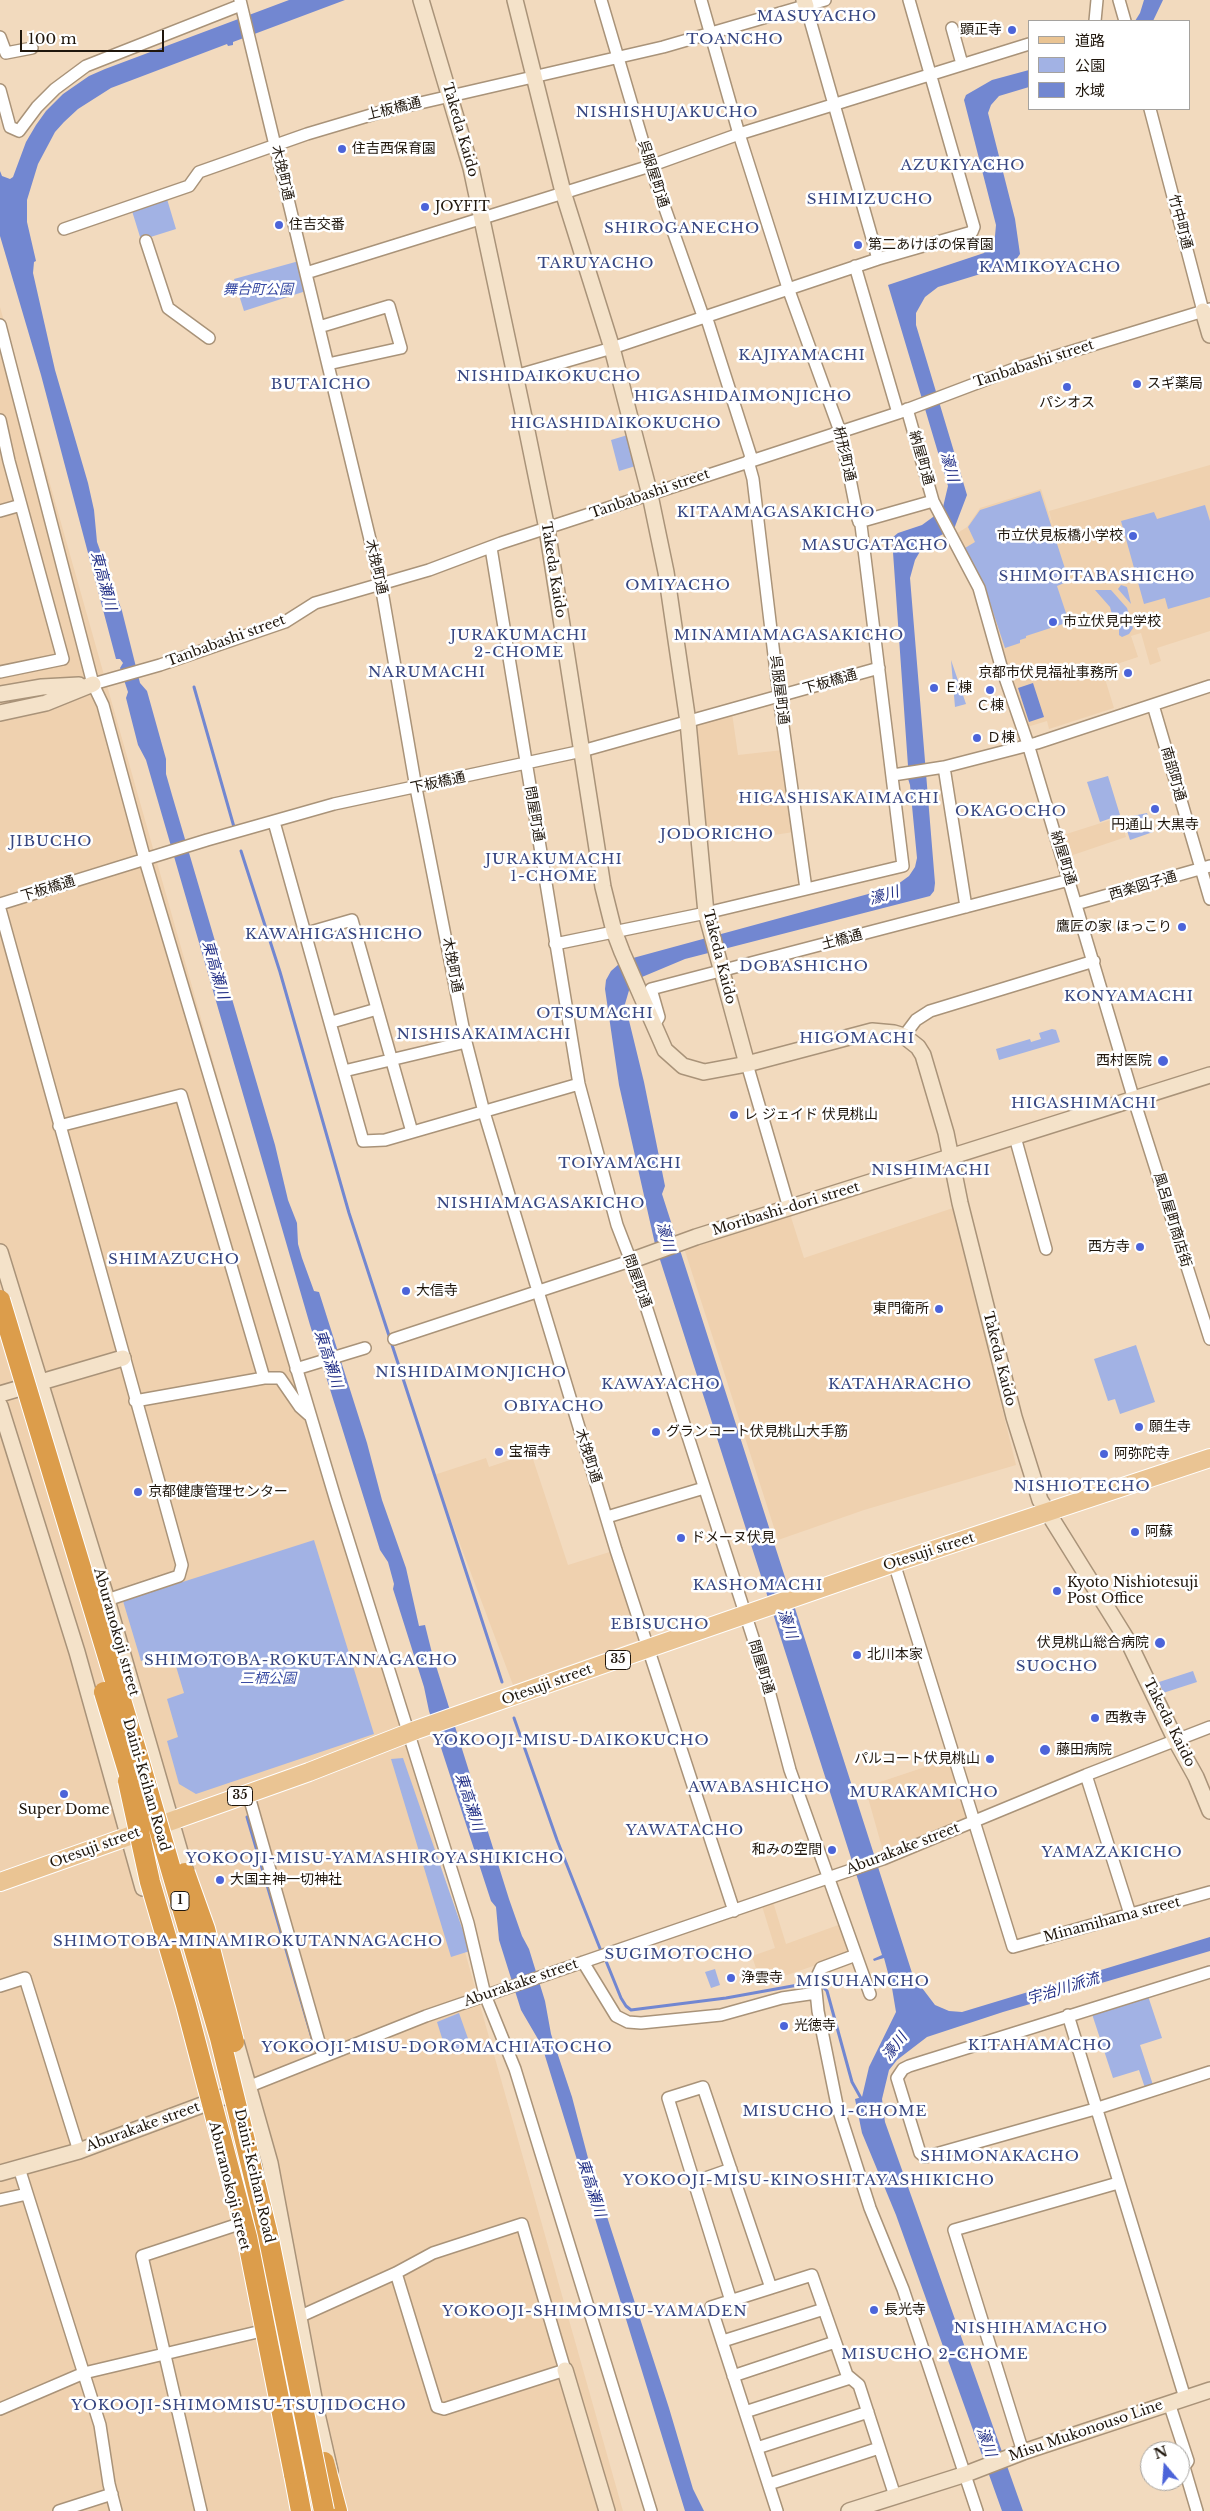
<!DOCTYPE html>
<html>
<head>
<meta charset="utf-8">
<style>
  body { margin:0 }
  #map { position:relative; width:1210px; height:2511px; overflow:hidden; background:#f2dabe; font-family:"Libre Baskerville","Noto Sans JP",serif }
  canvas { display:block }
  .legend { position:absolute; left:1028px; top:20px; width:162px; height:90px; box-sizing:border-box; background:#fff; border:1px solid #a5a29e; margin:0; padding:6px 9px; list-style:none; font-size:15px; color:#1f160c }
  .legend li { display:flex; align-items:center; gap:10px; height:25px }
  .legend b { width:25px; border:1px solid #a5a29e }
  .north { position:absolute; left:1140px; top:2441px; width:50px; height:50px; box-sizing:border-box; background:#fff; border:1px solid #a5a29e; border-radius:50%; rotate:342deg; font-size:14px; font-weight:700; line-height:20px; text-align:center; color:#1f160c }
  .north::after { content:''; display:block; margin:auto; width:18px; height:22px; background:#4c64d9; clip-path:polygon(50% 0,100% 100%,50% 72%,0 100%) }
  .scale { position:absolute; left:20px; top:30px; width:144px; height:22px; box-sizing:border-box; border:2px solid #1f160c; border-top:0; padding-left:6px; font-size:15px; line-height:18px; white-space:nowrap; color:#1f160c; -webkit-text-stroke:4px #fff; paint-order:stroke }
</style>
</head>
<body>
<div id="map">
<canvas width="1210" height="2511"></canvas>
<ul class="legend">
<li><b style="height:6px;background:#eac493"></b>道路</li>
<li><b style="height:14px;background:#a2b2e4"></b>公園</li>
<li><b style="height:14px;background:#7287d1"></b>水域</li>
</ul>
<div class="north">N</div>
<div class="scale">100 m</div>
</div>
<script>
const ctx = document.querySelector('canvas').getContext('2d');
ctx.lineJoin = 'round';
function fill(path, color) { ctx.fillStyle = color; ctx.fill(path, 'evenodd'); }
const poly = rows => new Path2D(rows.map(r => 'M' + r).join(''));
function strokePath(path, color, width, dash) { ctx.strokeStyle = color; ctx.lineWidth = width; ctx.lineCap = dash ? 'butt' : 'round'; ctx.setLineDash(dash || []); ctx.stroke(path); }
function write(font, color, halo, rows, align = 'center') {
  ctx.font = font + ' "Libre Baskerville","Noto Sans JP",serif'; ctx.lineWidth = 5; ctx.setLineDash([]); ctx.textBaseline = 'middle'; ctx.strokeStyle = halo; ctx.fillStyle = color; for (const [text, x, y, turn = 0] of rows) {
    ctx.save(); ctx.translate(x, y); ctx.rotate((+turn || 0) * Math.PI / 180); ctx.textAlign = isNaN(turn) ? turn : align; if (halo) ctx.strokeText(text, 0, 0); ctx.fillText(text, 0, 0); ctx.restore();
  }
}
fill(poly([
  [0,307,623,2511,0,2511],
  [1210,465,1210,631,1157,648,1161,661,1150,665,1141,633,1131,636,1138,657,1102,669,1114,708,1049,729,1047,721,1027,727,984,589,956,534,967,527,980,508,1041,489,1054,530,1049,511],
  [732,713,738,755,783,750,794,832,747,839,746,831,702,835,693,733,697,723],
  [1120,817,1126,837,1067,857,1060,836],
  [953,1208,1016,1465,864,1510,778,1540,684,1248,790,1214,804,1258],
  [531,1453,568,1565,616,1550,642,1639,513,1685,434,1475,486,1458,489,1467],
  [949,1759,967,1818,883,1851,865,1787],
  [773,1902,786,1944,841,1924,851,1953,761,1984,752,1956,775,1948,762,1906]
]), '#efd1af');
fill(poly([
  [167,199,176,229,141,240,132,211],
  [299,261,306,291,244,311,234,279],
  [631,434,639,465,619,471,611,440],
  [1040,491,1069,581,1057,586,1069,622,1026,636,1026,638,1020,640,1020,643,1005,648,985,588,965,548,975,542,968,527,980,510],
  [1205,505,1210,521,1210,597,1168,609,1165,598,1144,604,1121,521,1154,512,1157,519],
  [1121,585,1127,587,1131,604,1118,589],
  [1095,590,1111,590,1127,608,1133,628,1129,634,1122,637,1119,635,1119,627,1113,618,1110,607],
  [951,660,966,704,955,707],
  [1057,664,1066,664,1070,668,1068,671,1061,673,1054,671,1053,667],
  [1108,776,1120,815,1100,822,1087,782],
  [1147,813,1153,832,1130,840,1123,818],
  [1052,1029,1056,1030,1060,1042,999,1060,996,1049,1030,1039,1031,1042,1041,1039,1039,1033],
  [1136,1345,1155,1402,1120,1414,1115,1399,1108,1401,1094,1359],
  [314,1540,374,1734,196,1794,179,1784,167,1741,178,1737,167,1699,184,1693,172,1653,141,1661,123,1601],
  [1193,1671,1197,1682,1163,1693,1159,1682],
  [403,1758,470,1951,451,1957,391,1759],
  [715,1969,720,1985,711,1988,705,1972],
  [1148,1996,1162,2038,1140,2045,1153,2085,1145,2088,1139,2070,1113,2078,1092,2014],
  [459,2013,471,2047,447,2054,437,2022]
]), '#a2b2e4');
fill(poly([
  [289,0,345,0,233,42,233,45,228,46,227,44,111,88,78,109,64,122,55,132,38,164,27,200,27,222,36,261,34,262,33,273,55,370,88,483,94,510,97,542,122,611,140,683,147,691,166,759,166,774,172,795,275,1145,288,1200,297,1223,298,1244,302,1258,314,1291,319,1292,367,1443,382,1500,406,1568,419,1626,425,1625,432,1653,509,1899,522,1936,529,1949,545,2001,551,2034,572,2097,588,2158,669,2408,693,2489,704,2511,685,2511,542,2046,521,2010,499,1940,496,1907,491,1901,429,1711,424,1687,393,1589,394,1584,388,1562,380,1550,310,1325,146,760,138,745,126,698,128,692,120,668,123,663,120,659,116,659,41,375,0,236,0,171,2,176,10,179,13,177,26,142,36,125,46,111,63,94,89,76,105,69],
  [1144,0,1163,0,1153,21,1135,21,1140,13],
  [1029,70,1029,87,999,96,991,105,988,113,1015,219,1020,254,1013,264,938,287,925,297,916,313,916,325,967,495,954,529,935,538,922,548,915,560,910,578,935,883,934,891,930,896,685,959,642,977,630,987,625,1004,644,1082,665,1186,662,1194,913,1976,935,2005,949,2011,962,2012,1210,1937,1210,1951,1003,2012,927,2037,897,2060,889,2070,882,2099,885,2122,1023,2511,1002,2511,896,2215,862,2133,855,2099,862,2097,869,2067,896,2012,892,1988,884,1958,874,1961,873,1959,882,1955,655,1244,619,1085,605,989,606,980,611,971,619,964,633,958,894,887,909,876,915,867,917,858,910,785,905,769,905,766,908,766,892,538,898,533,922,525,933,517,943,507,948,486,888,285,984,253,995,236,996,225,964,100,966,95,992,80],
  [1033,683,1044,717,1029,722,1018,688]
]), '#7287d1');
fill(poly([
  [792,1587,798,1607,771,1617,765,1597]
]), '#f2dabe');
strokePath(poly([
  [194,687,234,827],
  [241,851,280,972,349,1213,502,1682],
  [514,1718,557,1840,601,1951],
  [247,1817,315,2048],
  [606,1961,621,1998,626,2006,631,2010,726,1998,798,1985,822,1986,827,1991,852,2082,862,2100]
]), '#7287d1', 3);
const street = poly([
  [240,0,381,585,416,788,466,1042,484,1112,616,1550,734,1911],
  [601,0,650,166,703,316],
  [1119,0,1125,21],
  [806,6,878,259],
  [1095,21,1097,0],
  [952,28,962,64],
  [0,37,6,53,32,48],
  [0,90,10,127,19,131,37,107,55,89,86,66,241,5],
  [1150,109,1203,311],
  [64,229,189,186,199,172,307,134,381,112,663,47,825,0],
  [146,241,168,308,209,338],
  [855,266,898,413],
  [306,273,650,166,739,134,1029,44],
  [706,316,752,460],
  [0,325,93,684,103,705,145,860,336,1501,468,1923,485,1995,515,2069,651,2511],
  [319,327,389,306,401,348,328,364],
  [515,376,612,348,878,259,972,232,974,227,909,0],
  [907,409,933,501,979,588,1001,666,1028,744,1134,1100,1210,1339],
  [0,420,9,461,63,659,0,672],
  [748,461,753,479,779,697,806,889],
  [0,511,21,505],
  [859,522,933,501],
  [491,548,579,1084,617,1225,634,1269,764,1672,790,1770,870,1994],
  [93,684,160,665,285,622,315,603,429,570,501,543,898,413,1014,369,1210,309],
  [1153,705,1210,899],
  [944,767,966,907],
  [893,775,944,767,1037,743,1210,686],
  [274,822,363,1141,385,1140,579,1084],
  [0,904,207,840,334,804,582,751,879,668],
  [1076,904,1210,866],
  [0,909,182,1565,179,1576,107,1600],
  [307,933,352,920,412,1132],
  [555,944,706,913,903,866,861,525,858,519,841,434,788,288,739,134,701,0],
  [332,1022,377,1009],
  [654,1025,659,1017,651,989,1069,880],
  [904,1036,916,1020,930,1011,1094,961],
  [747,1064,789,1208],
  [344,1071,466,1042],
  [59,1126,181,1095,264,1378],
  [1015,1137,1046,1249],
  [394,1339,630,1261],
  [296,1369,365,1348],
  [135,1401,264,1378,280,1378,300,1407,309,1415],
  [607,1517,704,1488],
  [894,1563,1013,1947,1210,1892],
  [1086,1775,1130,1914],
  [248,1793,323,2056],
  [856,1955,821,1968,815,1981,818,2011,837,2105,870,2208,903,2289,977,2511],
  [583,1962,616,2016,628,2022,641,2023,721,2015,782,1998,816,1993],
  [1210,1972,909,2066,903,2069,897,2078,920,2153,925,2157,1095,2109,1210,2072],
  [0,1986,25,1978,79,2151],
  [1068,2015,1185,2398],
  [250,2086,426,2016,883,1859,1086,1775,1210,1727],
  [19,2168,100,2425,109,2484,116,2511],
  [694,2182,731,2169],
  [0,2200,27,2194],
  [731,2301,668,2098,703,2087,771,2288],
  [292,2320,396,2273,433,2253,522,2224,565,2370,444,2409,437,2407,396,2273],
  [723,2341,824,2309],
  [733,2376,835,2342],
  [1169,2403,1188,2461,1184,2467,1197,2511],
  [0,2409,84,2373,270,2329],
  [745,2412,850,2378],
  [757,2448,868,2412],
  [1023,2452,954,2230,1118,2183],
  [769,2484,879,2448],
  [59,2511,112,2494],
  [201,2511,142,2256,239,2224],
  [777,2511,711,2307,812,2275,847,2375,859,2385,895,2496]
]);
const secondary = poly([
  [421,0,471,168,527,431,547,529,603,887,614,931,622,952,665,1050,683,1066,704,1072,747,1064,872,1031,894,1033,904,1036,918,1047,923,1055,946,1133,960,1203,1014,1417,1040,1500,1129,1643,1176,1741,1196,1777,1210,1811],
  [515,0,563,192,612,348,650,495,666,572,688,722,706,913,747,1064],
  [804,0,806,6],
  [1203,311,1210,335],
  [0,694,42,687,79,685],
  [0,713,46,703,93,684],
  [0,1252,107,1600,189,1883],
  [630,1261,696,1237,1210,1075],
  [0,1394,123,1358],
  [0,1406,77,1652,143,1888],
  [233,2032,270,2163,317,2414,330,2471],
  [0,2173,79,2151,242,2090],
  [565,2370,607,2511],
  [849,2511,966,2474,1023,2452,1210,2390]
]);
const primary = poly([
  [0,1882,309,1772,416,1730,649,1648,894,1563,1210,1458]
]);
const highway = poly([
  [324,2462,337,2511],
  [294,2474,301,2511]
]);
strokePath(street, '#a99379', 14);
strokePath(secondary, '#a99379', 18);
strokePath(primary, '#fff', 20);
strokePath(highway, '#fff', 22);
strokePath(street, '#fff', 11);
strokePath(secondary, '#f4e2c9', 15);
strokePath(primary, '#eac493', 18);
strokePath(highway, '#dc9d4b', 20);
const highwayBridge = poly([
  [0,1300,137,1753,220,2038,268,2235,324,2511],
  [104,1692,135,1794],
  [128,1781,150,1882,186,2005,247,2237,294,2474],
  [185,1873,205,1929,234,2042]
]);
strokePath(highwayBridge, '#fff', 22, []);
strokePath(highwayBridge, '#dc9d4b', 20);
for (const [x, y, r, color] of [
  [1012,30,5,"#4c64d9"],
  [342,149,5,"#4c64d9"],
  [425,207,5,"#4c64d9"],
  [279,225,5,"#4c64d9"],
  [858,245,5,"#4c64d9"],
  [1137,384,5,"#4c64d9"],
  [1067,387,5,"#4c64d9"],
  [1133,536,5,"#4c64d9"],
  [1053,622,5,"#4c64d9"],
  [1128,673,5,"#4c64d9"],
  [934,688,5,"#4c64d9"],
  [990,690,5,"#4c64d9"],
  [977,738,5,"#4c64d9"],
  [1155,809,5,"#4c64d9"],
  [1182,927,5,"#4c64d9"],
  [1163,1061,6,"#4c64d9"],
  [734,1115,5,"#4c64d9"],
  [1140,1247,5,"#4c64d9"],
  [406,1291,5,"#4c64d9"],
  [939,1309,5,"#4c64d9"],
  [1139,1427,5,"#4c64d9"],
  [656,1432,5,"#4c64d9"],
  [499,1452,5,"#4c64d9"],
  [1104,1454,5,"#4c64d9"],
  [138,1492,5,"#4c64d9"],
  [1135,1532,5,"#4c64d9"],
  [681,1538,5,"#4c64d9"],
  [1057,1591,5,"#4c64d9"],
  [1160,1643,6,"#4c64d9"],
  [857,1655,5,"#4c64d9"],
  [1095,1718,5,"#4c64d9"],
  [1045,1750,6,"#4c64d9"],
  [990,1759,5,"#4c64d9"],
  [64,1794,5,"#4c64d9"],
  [832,1850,5,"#4c64d9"],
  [220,1880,5,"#4c64d9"],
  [731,1978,5,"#4c64d9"],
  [784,2026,5,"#4c64d9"],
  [874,2310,5,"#4c64d9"]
]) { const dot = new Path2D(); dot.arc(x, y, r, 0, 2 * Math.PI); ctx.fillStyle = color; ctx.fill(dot); strokePath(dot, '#fff', 2); }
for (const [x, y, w] of [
  [618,1660,25],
  [240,1796,25],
  [180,1901,18]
]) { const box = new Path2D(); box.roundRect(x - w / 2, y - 9.5, w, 19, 4); ctx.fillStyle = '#fff'; ctx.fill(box); strokePath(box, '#1f160c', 1); }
write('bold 12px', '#1f160c', null, [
  ["35",618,1660],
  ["35",240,1796],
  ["1",180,1901]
]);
write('14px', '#1f160c', '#fff', [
  ["顕正寺",1002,30,"right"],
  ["住吉西保育園",352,149],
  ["JOYFIT",435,207],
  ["住吉交番",289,225],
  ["第二あけぼの保育園",868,245],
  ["スギ薬局",1147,384],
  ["パシオス",1067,403,"center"],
  ["市立伏見板橋小学校",1123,536,"right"],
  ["市立伏見中学校",1063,622],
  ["京都市伏見福祉事務所",1118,673,"right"],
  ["Ｅ棟",944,688],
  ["Ｃ棟",990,706,"center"],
  ["Ｄ棟",987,738],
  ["円通山 大黒寺",1155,825,"center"],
  ["鷹匠の家 ほっこり",1172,927,"right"],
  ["西村医院",1152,1061,"right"],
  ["レ ジェイド 伏見桃山",744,1115],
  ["西方寺",1130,1247,"right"],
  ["大信寺",416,1291],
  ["東門衛所",929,1309,"right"],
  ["願生寺",1149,1427],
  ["グランコート伏見桃山大手筋",666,1432],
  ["宝福寺",509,1452],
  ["阿弥陀寺",1114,1454],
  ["京都健康管理センター",148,1492],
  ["阿蘇",1145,1532],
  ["ドメーヌ伏見",691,1538],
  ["Kyoto Nishiotesuji",1067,1583],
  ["Post Office",1067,1599],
  ["伏見桃山総合病院",1149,1643,"right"],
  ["北川本家",867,1655],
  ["西教寺",1105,1718],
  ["藤田病院",1056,1750],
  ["パルコート伏見桃山",980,1759,"right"],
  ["Super Dome",64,1810,"center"],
  ["和みの空間",822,1850,"right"],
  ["大国主神一切神社",230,1880],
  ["浄雲寺",741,1978],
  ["光徳寺",794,2026],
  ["長光寺",884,2310]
], 'left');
write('14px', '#1f160c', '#fff', [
  ["上板橋通",394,109,-14],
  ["Takeda Kaido",460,130,74],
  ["木挽町通",282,173,77],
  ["呉服屋町通",653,174,72],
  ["竹中町通",1180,222,75],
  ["Tanbabashi street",1034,364,-18],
  ["枡形町通",844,454,77],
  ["納屋町通",921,458,74],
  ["Tanbabashi street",650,494,-19],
  ["木挽町通",376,567,77],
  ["Takeda Kaido",553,570,81],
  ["Tanbabashi street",226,641,-20],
  ["下板橋通",830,682,-16],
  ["呉服屋町通",779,690,83],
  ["南部町通",1173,774,74],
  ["下板橋通",438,783,-12],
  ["問屋町通",534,814,80],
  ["納屋町通",1063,858,73],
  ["西楽図子通",1143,886,-16],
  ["下板橋通",48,889,-17],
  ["土橋通",842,940,-15],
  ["Takeda Kaido",719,957,76],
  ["木挽町通",452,965,79],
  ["Moribashi-dori street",786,1209,-17],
  ["風呂屋町商店街",1172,1220,73],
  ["問屋町通",637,1281,70],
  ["Takeda Kaido",999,1359,76],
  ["木挽町通",588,1456,72],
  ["Otesuji street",929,1552,-18],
  ["Aburanokoji street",116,1632,74],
  ["問屋町通",761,1667,73],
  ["Otesuji street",547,1685,-20],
  ["Takeda Kaido",1169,1723,63],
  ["Daini-Keihan Road",146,1785,74],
  ["Otesuji street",95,1848,-20],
  ["Aburakake street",903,1849,-21],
  ["Minamihama street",1112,1920,-15],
  ["Aburakake street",521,1983,-19],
  ["Aburakake street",143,2127,-20],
  ["Daini-Keihan Road",254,2176,77],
  ["Aburanokoji street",229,2186,76],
  ["Misu Mukonouso Line",1086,2431,-19]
]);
write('italic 14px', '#384ba3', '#fff', [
  ["舞台町公園",258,290],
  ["三栖公園",268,1679]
]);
ctx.letterSpacing = '1px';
write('15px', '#374681', '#fff', [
  ["MASUYACHO",817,17],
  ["TOANCHO",735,40],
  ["NISHISHUJAKUCHO",667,113],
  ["AZUKIYACHO",963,166],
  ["SHIMIZUCHO",870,200],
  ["SHIROGANECHO",682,229],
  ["TARUYACHO",596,264],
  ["KAMIKOYACHO",1050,268],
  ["KAJIYAMACHI",802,356],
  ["NISHIDAIKOKUCHO",549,377],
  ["BUTAICHO",321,385],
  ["HIGASHIDAIMONJICHO",743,397],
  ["HIGASHIDAIKOKUCHO",616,424],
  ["KITAAMAGASAKICHO",776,513],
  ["MASUGATACHO",875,546],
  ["SHIMOITABASHICHO",1097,577],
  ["OMIYACHO",678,586],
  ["JURAKUMACHI",519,636],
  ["2-CHOME",519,653],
  ["MINAMIAMAGASAKICHO",789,636],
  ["NARUMACHI",427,673],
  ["HIGASHISAKAIMACHI",839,799],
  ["OKAGOCHO",1011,812],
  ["JODORICHO",717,835],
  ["JIBUCHO",51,842],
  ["JURAKUMACHI",554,860],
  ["1-CHOME",554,877],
  ["KAWAHIGASHICHO",334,935],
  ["DOBASHICHO",804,967],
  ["KONYAMACHI",1129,997],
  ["OTSUMACHI",595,1014],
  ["NISHISAKAIMACHI",484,1035],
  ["HIGOMACHI",857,1039],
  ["HIGASHIMACHI",1084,1104],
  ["TOIYAMACHI",620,1164],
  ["NISHIMACHI",931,1171],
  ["NISHIAMAGASAKICHO",541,1204],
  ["SHIMAZUCHO",174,1260],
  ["NISHIDAIMONJICHO",471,1373],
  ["KAWAYACHO",661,1385],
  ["KATAHARACHO",900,1385],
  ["OBIYACHO",554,1407],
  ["NISHIOTECHO",1082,1487],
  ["KASHOMACHI",758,1586],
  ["EBISUCHO",660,1625],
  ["SHIMOTOBA-ROKUTANNAGACHO",301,1661],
  ["SUOCHO",1057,1667],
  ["YOKOOJI-MISU-DAIKOKUCHO",571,1741],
  ["AWABASHICHO",759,1788],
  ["MURAKAMICHO",924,1793],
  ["YAWATACHO",685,1831],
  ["YAMAZAKICHO",1112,1853],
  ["YOKOOJI-MISU-YAMASHIROYASHIKICHO",375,1859],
  ["SHIMOTOBA-MINAMIROKUTANNAGACHO",248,1942],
  ["SUGIMOTOCHO",679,1955],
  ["MISUHANCHO",863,1982],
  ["KITAHAMACHO",1040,2046],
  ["YOKOOJI-MISU-DOROMACHIATOCHO",437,2048],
  ["MISUCHO 1-CHOME",835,2112],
  ["SHIMONAKACHO",1000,2157],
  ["YOKOOJI-MISU-KINOSHITAYASHIKICHO",809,2181],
  ["YOKOOJI-SHIMOMISU-YAMADEN",595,2312],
  ["NISHIHAMACHO",1031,2329],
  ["MISUCHO 2-CHOME",935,2355],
  ["YOKOOJI-SHIMOMISU-TSUJIDOCHO",239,2406]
]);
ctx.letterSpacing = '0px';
write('italic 15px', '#243187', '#fff', [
  ["濠川",949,467,75],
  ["東高瀬川",103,581,75],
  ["濠川",884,896,-16],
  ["東高瀬川",215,970,74],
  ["濠川",665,1237,75],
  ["東高瀬川",328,1359,72],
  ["濠川",787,1624,72],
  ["東高瀬川",469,1802,72],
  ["宇治川派流",1063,1989,-17],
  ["濠川",895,2047,-53],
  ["東高瀬川",591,2188,72],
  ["濠川",986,2442,71]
]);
</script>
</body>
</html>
